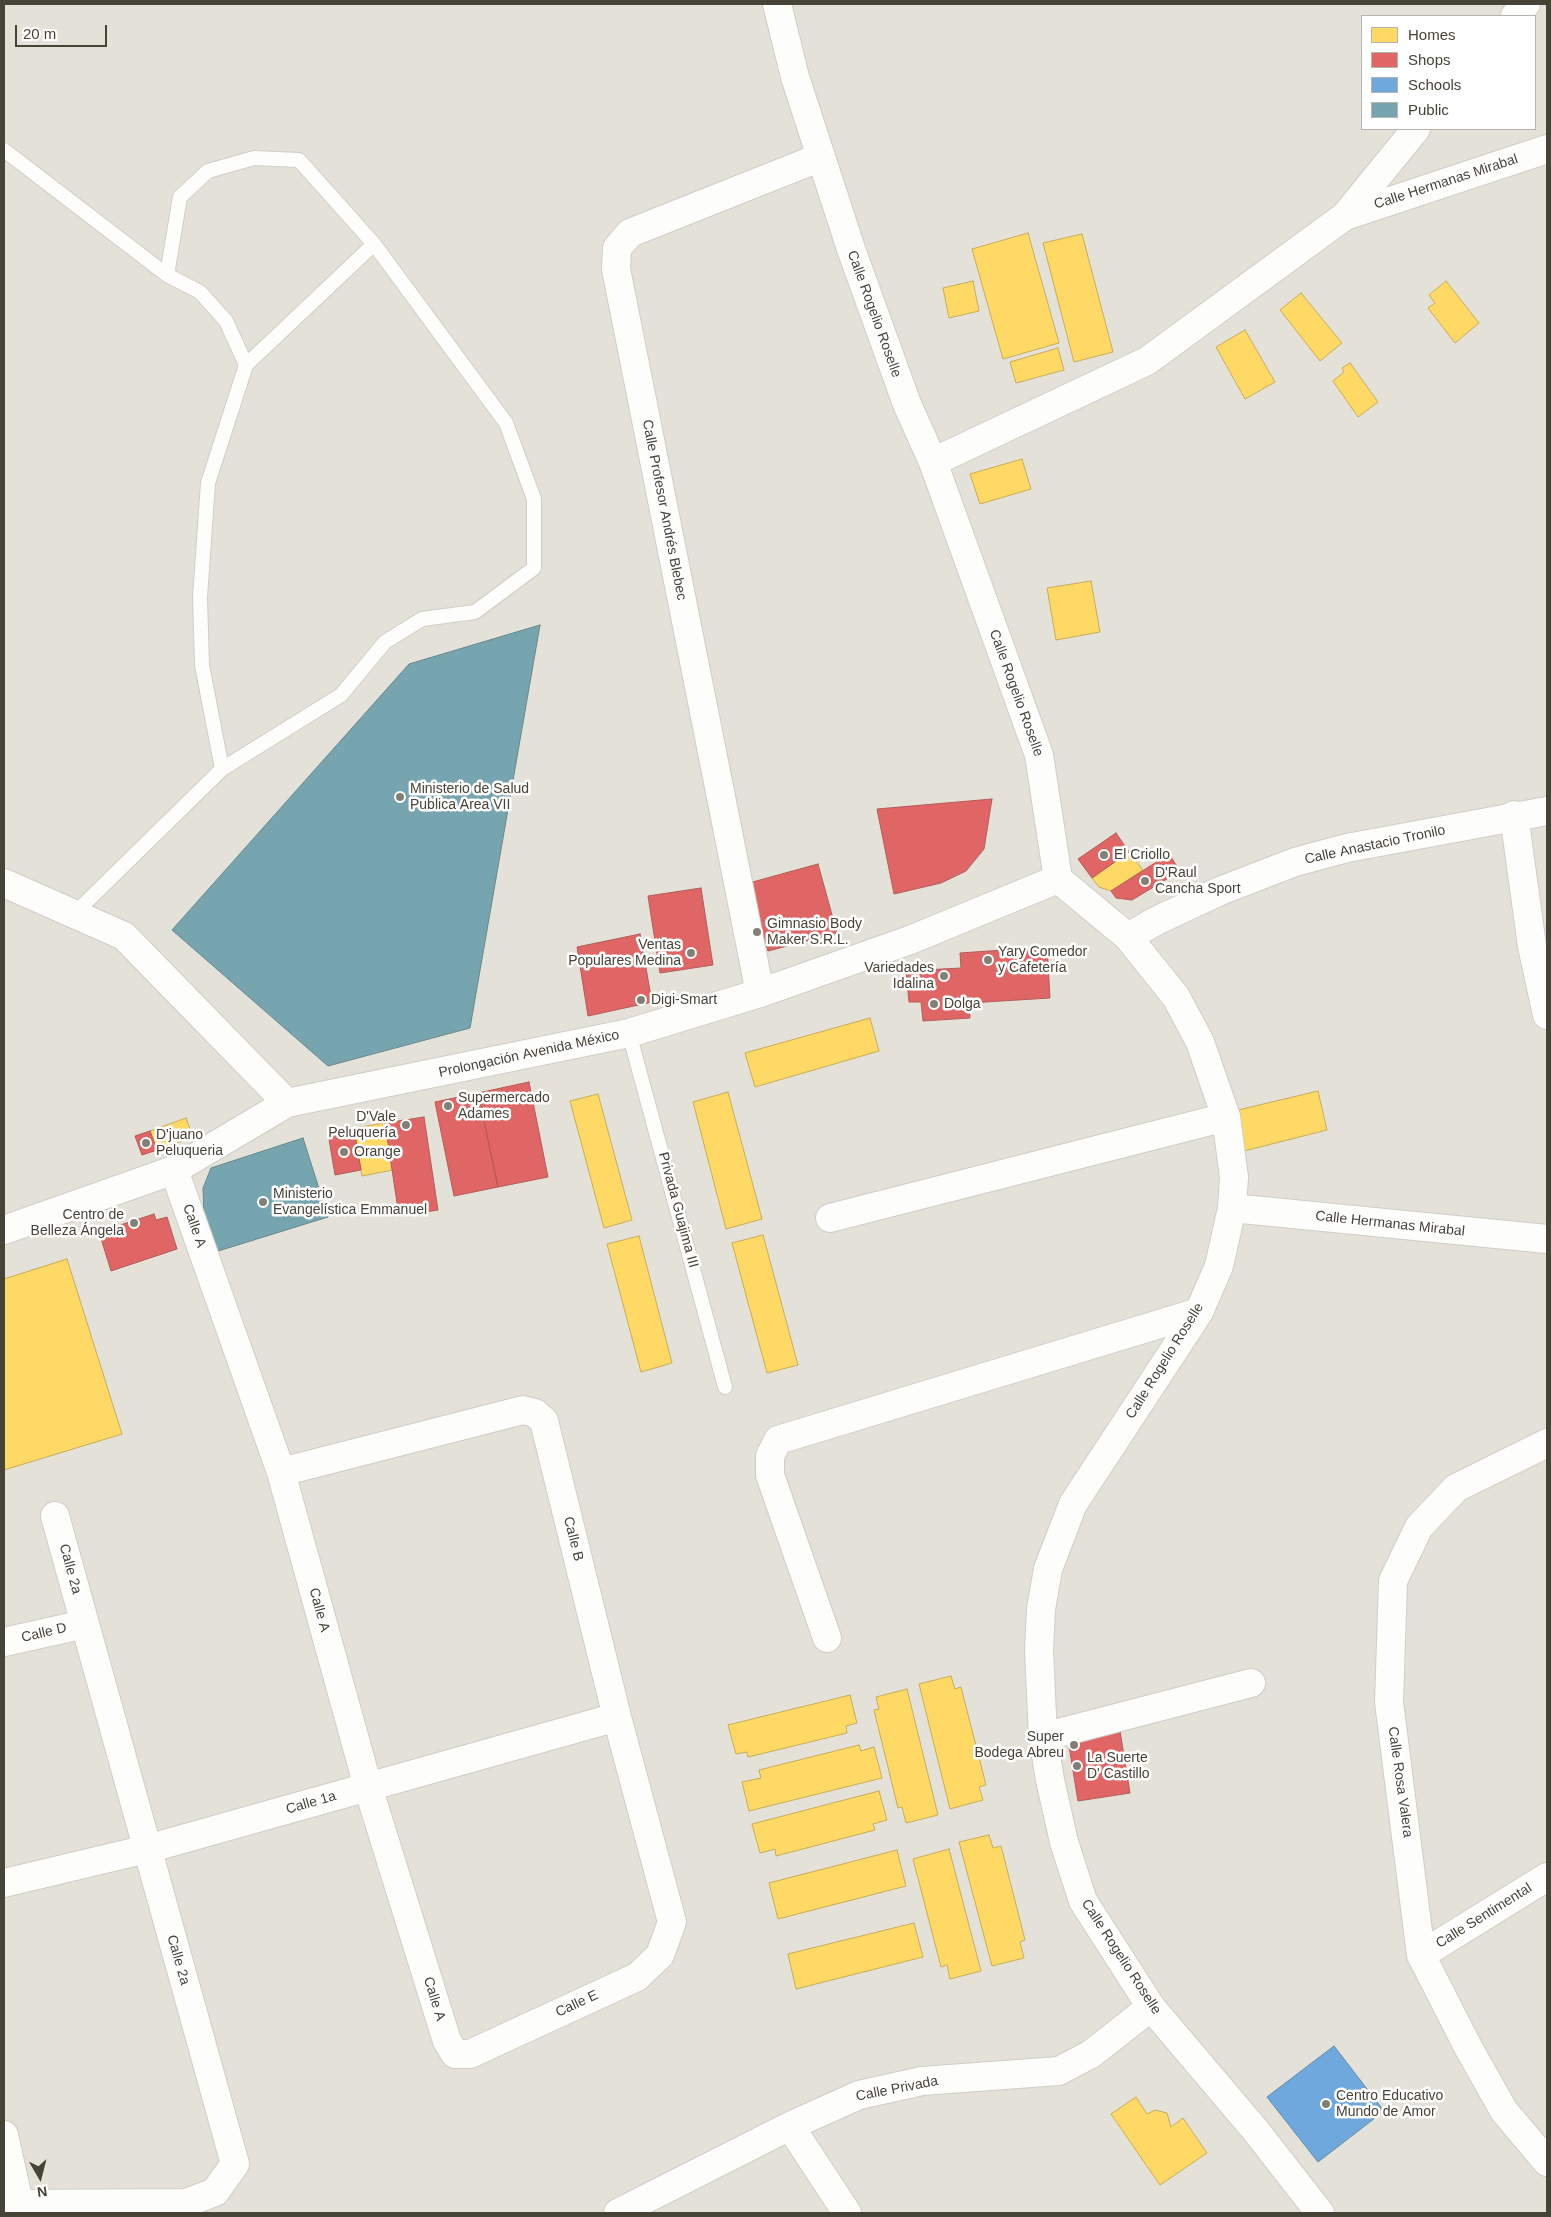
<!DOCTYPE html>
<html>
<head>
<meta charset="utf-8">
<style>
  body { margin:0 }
  #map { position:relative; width:1551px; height:2217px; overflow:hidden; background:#f0f0eb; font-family:Helvetica,sans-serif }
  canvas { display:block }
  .frame { position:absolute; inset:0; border:5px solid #464337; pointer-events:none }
  .legend { position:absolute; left:1361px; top:15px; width:175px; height:115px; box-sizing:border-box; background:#fff; border:1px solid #b5b4af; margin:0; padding:6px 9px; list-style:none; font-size:15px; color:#464337 }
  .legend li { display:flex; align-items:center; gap:10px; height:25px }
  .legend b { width:25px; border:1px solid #b5b4af }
  .north { position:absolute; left:15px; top:2152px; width:50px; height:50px; -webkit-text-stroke:4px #fff; paint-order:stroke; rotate:172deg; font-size:14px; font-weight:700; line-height:20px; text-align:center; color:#464337 }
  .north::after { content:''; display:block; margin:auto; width:18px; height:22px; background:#464337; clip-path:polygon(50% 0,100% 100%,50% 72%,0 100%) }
  .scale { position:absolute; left:15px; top:25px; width:92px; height:22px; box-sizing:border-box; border:2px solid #464337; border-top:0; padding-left:6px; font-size:15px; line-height:18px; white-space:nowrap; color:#464337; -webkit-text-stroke:4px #fff; paint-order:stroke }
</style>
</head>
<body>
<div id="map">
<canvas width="1551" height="2217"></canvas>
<div class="frame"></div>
<ul class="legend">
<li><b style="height:14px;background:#ffd966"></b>Homes</li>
<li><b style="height:14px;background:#e06666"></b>Shops</li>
<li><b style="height:14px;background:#6fa8dc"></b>Schools</li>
<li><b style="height:14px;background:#76a5af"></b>Public</li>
</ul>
<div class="north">N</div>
<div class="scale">20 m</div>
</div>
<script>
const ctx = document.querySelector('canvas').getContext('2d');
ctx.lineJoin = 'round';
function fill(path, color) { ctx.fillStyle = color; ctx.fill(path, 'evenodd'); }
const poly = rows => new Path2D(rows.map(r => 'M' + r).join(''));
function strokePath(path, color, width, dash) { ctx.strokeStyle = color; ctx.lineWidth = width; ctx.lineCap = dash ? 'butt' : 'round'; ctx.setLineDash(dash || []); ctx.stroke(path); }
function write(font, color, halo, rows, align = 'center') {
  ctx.font = font + ' Helvetica,sans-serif'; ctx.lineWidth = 5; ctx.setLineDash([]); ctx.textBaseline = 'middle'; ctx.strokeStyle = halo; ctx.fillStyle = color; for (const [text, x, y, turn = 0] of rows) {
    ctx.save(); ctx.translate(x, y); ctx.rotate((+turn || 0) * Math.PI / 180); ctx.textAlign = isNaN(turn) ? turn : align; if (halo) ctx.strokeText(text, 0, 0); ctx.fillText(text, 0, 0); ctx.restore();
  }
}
fill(poly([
  [4,4,1547,4,1547,2213,4,2213],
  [1362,16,1535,16,1535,129,1362,129]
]), '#e4e2d8');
const homes = poly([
  [1028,233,1059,343,1003,359,972,249,1028,233],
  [1082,234,1113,352,1074,362,1043,243,1082,234],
  [973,281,979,311,949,318,943,288,973,281],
  [1446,281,1479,323,1455,343,1428,308,1435,303,1429,295,1446,281],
  [1301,293,1342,343,1320,361,1280,310,1301,293],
  [1245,330,1275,382,1245,399,1216,347,1245,330],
  [1058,348,1064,370,1016,383,1010,362,1058,348],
  [1350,363,1378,402,1358,417,1333,381,1344,372,1342,368,1350,363],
  [1022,459,1031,489,980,504,970,474,1022,459],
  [1091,581,1100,632,1056,640,1047,588,1091,581],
  [1129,852,1143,870,1111,891,1099,887,1092,878,1129,852],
  [870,1018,879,1051,755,1087,745,1053,870,1018],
  [1318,1091,1327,1130,1244,1151,1234,1111,1318,1091],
  [728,1092,762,1219,726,1229,693,1102,728,1092],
  [598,1094,632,1220,604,1228,570,1101,598,1094],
  [186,1118,193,1137,157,1150,150,1131,186,1118],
  [385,1123,393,1170,362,1176,354,1128,385,1123],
  [763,1235,798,1365,767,1373,732,1243,763,1235],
  [639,1236,672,1363,641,1372,607,1244,639,1236],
  [67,1259,122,1434,4,1470,4,1279,67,1259],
  [951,1676,955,1689,961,1687,986,1785,979,1787,983,1800,950,1809,919,1684,951,1676],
  [907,1689,938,1815,906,1823,902,1807,898,1808,874,1710,879,1709,876,1697,907,1689],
  [850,1695,857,1723,846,1726,847,1733,748,1757,747,1752,736,1754,728,1725,850,1695],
  [859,1745,861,1751,874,1747,882,1778,749,1811,742,1782,761,1778,759,1770,859,1745],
  [879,1791,887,1820,873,1824,875,1830,776,1856,775,1849,760,1853,752,1824,879,1791],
  [989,1835,993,1848,1001,1846,1025,1940,1020,1942,1024,1958,992,1966,959,1842,989,1835],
  [949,1849,981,1971,950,1979,947,1965,941,1967,913,1859,949,1849],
  [897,1850,906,1886,778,1919,769,1883,897,1850],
  [914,1923,923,1957,796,1989,788,1954,914,1923],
  [1136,2097,1147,2114,1155,2110,1167,2113,1171,2127,1183,2118,1207,2153,1160,2185,1111,2114,1136,2097]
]);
fill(homes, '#ffd966');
strokePath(homes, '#c8ac58', 1);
const shops = poly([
  [992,799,984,849,966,871,941,883,894,894,877,809,992,799],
  [1116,833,1129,852,1092,878,1078,859,1116,833],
  [1169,854,1180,871,1132,900,1116,898,1111,891,1169,854],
  [818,864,837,933,768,951,749,883,818,864],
  [701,888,713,965,660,973,648,896,701,888],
  [640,934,652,1002,588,1016,577,947,640,934],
  [1047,947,1050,998,969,1003,970,1018,923,1021,921,1002,909,1002,906,971,961,968,960,953,1047,947],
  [529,1082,548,1177,498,1187,478,1093,529,1082],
  [478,1093,498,1187,454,1196,435,1102,478,1093],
  [424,1117,438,1210,399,1216,385,1123,424,1117],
  [354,1128,361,1170,335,1175,328,1133,354,1128],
  [150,1131,157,1150,142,1155,135,1136,150,1131],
  [154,1214,156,1220,167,1217,177,1249,111,1271,99,1232,154,1214],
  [1120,1731,1130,1793,1078,1801,1068,1740,1120,1731]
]);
fill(shops, '#e06666');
strokePath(shops, '#b25c58', 1);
const schools = poly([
  [1334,2046,1384,2111,1318,2162,1267,2097,1334,2046]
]);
fill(schools, '#6fa8dc');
strokePath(schools, '#638aaa', 1);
const public = poly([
  [540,625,470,1028,328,1066,172,930,409,664,540,625],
  [303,1138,328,1217,215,1252,204,1216,203,1188,211,1168,303,1138]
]);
fill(public, '#76a5af');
strokePath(public, '#68888b', 1);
const service = poly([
  [4,150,167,275,200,292,226,321,246,365,208,483,200,597,202,665,222,769],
  [246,365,374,244],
  [74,914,222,769,341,695,385,642,422,619,475,612,534,568,534,499,506,423,374,244,299,160,254,158,208,171,180,197,167,275],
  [629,1033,725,1387]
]);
const minor = poly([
  [1515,16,1526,4],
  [1345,216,1547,149],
  [933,462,1147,361,1345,216,1416,129],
  [1514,815,1532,946,1547,1015],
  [4,883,124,936,287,1103],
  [1128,937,1156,921,1220,891,1295,862,1347,848,1547,811],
  [760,993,616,269,617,248,630,233,821,157],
  [174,1170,281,1472,368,1787,447,2041,455,2054,470,2054,637,1977,660,1955,672,1922,617,1717,544,1421,535,1413,523,1410,281,1472],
  [1232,1208,1547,1239],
  [830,1218,1226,1117],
  [1547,1443,1456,1488,1419,1527,1393,1581,1389,1702,1421,1955,1468,2047,1504,2111,1547,2162],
  [827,1638,770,1475,770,1456,778,1440,1199,1312],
  [4,1642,85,1624],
  [1043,1737,1251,1683],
  [4,1883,147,1849,617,1717],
  [1421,1955,1547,1877],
  [790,2126,847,2213],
  [4,2135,19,2203],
  [4,2204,186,2203,215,2192,235,2164,55,1516],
  [618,2213,790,2126,859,2095,922,2081,1059,2071,1091,2054,1151,2007]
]);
const tertiary = poly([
  [777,4,795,77,851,249,907,404,933,462,1039,755,1058,879,1128,937,1176,997,1200,1042,1226,1117,1234,1177,1232,1208,1219,1266,1199,1312,1073,1504,1048,1569,1041,1609,1039,1650,1043,1737,1050,1780,1064,1842,1083,1901,1151,2007,1256,2131,1320,2213],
  [4,1230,174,1170,287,1103,629,1033,760,993,910,940,1058,879]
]);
strokePath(service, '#cecec8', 16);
strokePath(minor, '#cecec8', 30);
strokePath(tertiary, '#cecec8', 30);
strokePath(service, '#fdfdfc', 14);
strokePath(minor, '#fdfdfc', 28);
strokePath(tertiary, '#fdfdfc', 28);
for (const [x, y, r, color] of [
  [400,797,5,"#828076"],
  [1104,855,5,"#828076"],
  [1145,881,5,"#828076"],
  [757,932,5,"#828076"],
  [691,953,5,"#828076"],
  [988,960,5,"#828076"],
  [944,976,5,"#828076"],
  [641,1000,5,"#828076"],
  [934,1004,5,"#828076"],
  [448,1106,5,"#828076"],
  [406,1125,5,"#828076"],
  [146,1143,5,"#828076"],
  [344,1152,5,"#828076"],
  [263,1202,5,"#828076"],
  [134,1223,5,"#828076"],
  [1074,1745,5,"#828076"],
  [1077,1766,5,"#828076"],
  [1326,2104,5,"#828076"]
]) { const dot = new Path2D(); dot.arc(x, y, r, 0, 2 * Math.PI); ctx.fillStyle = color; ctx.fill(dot); strokePath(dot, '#fff', 2); }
write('14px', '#464337', '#fff', [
  ["Calle Hermanas Mirabal",1446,182,-18],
  ["Calle Rogelio Roselle",874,314,70],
  ["Calle Profesor Andrés Blebec",664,510,79],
  ["Calle Rogelio Roselle",1016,693,70],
  ["Calle Anastacio Tronilo",1375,845,-12],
  ["Prolongación Avenida México",529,1054,-12],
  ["Privada Guajima III",678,1210,75],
  ["Calle Hermanas Mirabal",1390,1224,6],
  ["Calle A",194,1226,71],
  ["Calle Rogelio Roselle",1165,1361,-58],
  ["Calle B",573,1539,76],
  ["Calle 2a",70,1569,75],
  ["Calle A",319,1610,75],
  ["Calle D",44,1633,-13],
  ["Calle Rosa Valera",1400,1782,82],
  ["Calle 1a",311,1803,-16],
  ["Calle Sentimental",1484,1916,-32],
  ["Calle Rogelio Roselle",1121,1957,57],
  ["Calle 2a",178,1960,74],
  ["Calle A",434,1999,73],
  ["Calle E",577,2004,-25],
  ["Calle Privada",897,2089,-11]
]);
write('14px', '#464337', '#fff', [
  ["Ministerio de Salud",410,789],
  ["Publica Area VII",410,805],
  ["El Criollo",1114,855],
  ["D'Raul",1155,873],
  ["Cancha Sport",1155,889],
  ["Gimnasio Body",767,924],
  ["Maker S.R.L.",767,940],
  ["Ventas",681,945,"right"],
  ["Populares Medina",681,961,"right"],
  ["Yary Comedor",998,952],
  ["y Cafetería",998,968],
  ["Variedades",934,968,"right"],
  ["Idalina",934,984,"right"],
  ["Digi-Smart",651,1000],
  ["Dolga",944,1004],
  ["Supermercado",458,1098],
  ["Adames",458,1114],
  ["D'Vale",396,1117,"right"],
  ["Peluquería",396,1133,"right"],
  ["D'juano",156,1135],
  ["Peluqueria",156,1151],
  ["Orange",354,1152],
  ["Ministerio",273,1194],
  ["Evangelística Emmanuel",273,1210],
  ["Centro de",124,1215,"right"],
  ["Belleza Ángela",124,1231,"right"],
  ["Super",1064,1737,"right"],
  ["Bodega Abreu",1064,1753,"right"],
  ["La Suerte",1087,1758],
  ["D' Castillo",1087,1774],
  ["Centro Educativo",1336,2096],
  ["Mundo de Amor",1336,2112]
], 'left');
</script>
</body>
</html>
